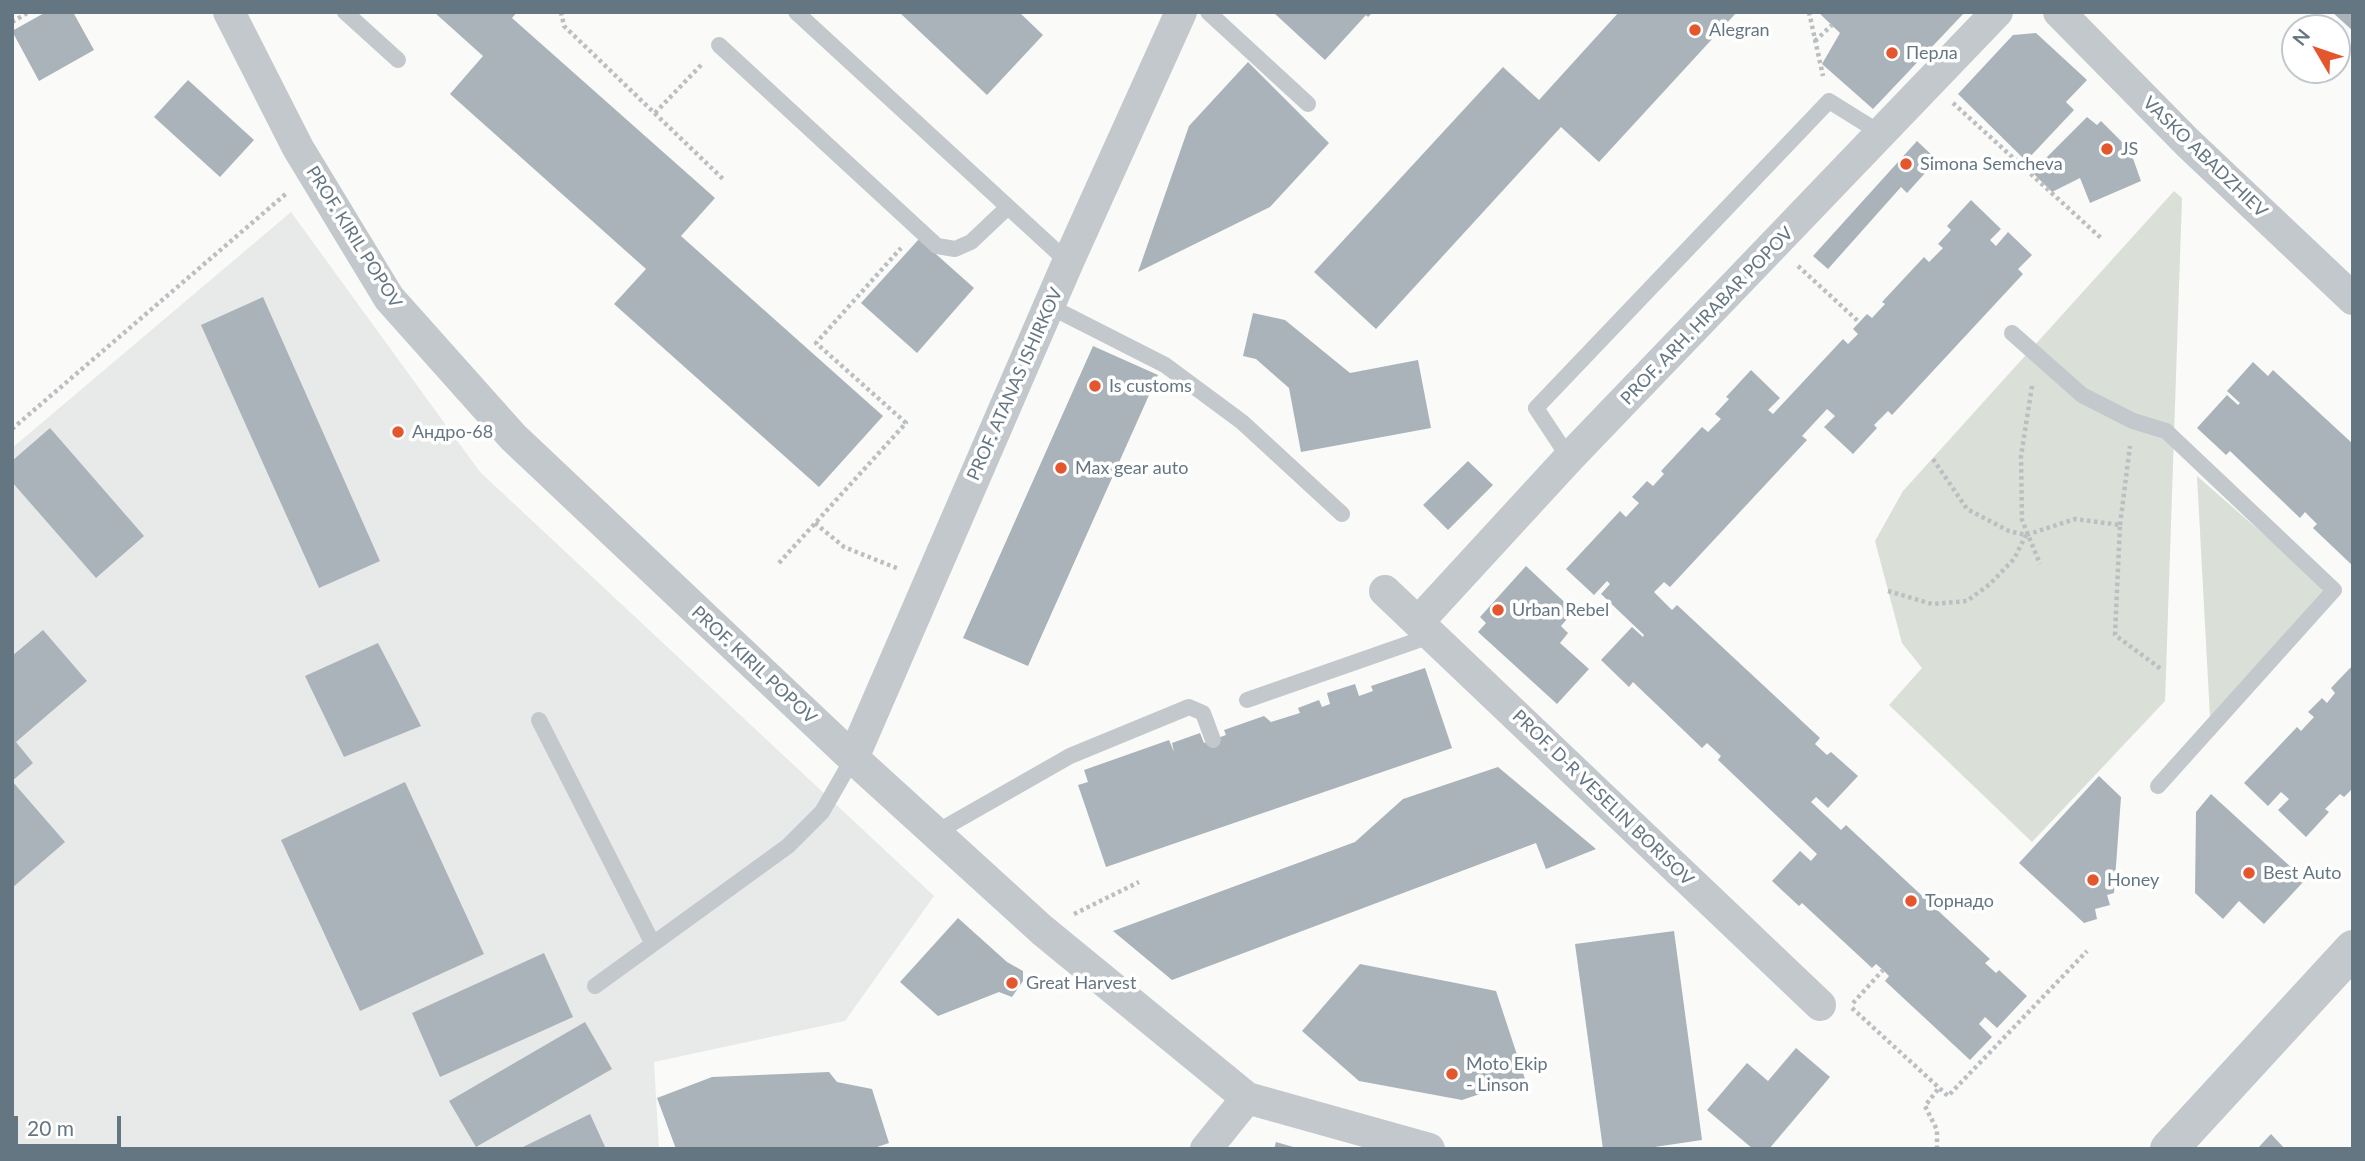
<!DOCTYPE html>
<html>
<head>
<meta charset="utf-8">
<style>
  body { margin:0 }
  #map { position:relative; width:2365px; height:1161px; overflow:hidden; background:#fafaf8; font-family:Lato,sans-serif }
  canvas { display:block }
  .frame { position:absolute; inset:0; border:14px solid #657683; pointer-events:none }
  .north { position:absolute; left:2281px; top:14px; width:70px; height:70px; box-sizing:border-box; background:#fff; border:2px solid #c1c8cd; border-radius:50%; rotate:309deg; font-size:19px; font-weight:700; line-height:28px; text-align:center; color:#657683 }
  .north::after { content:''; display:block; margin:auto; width:24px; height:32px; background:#e4572e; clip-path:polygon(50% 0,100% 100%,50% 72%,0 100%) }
  .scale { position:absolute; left:14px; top:1116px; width:107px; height:32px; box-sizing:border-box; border:4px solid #657683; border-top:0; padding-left:9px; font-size:21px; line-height:24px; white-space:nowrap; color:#657683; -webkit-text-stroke:5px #fff; paint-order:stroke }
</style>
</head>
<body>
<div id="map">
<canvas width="2365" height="1161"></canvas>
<div class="frame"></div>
<div class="north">N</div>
<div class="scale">20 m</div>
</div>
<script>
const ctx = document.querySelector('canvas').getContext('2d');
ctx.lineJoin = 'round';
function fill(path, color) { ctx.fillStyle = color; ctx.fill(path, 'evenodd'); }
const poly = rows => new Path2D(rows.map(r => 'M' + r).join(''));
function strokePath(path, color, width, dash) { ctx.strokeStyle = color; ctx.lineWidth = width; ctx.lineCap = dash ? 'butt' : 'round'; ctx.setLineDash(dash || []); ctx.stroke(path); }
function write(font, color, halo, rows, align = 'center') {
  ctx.font = font + ' Lato,sans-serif'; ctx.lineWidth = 7; ctx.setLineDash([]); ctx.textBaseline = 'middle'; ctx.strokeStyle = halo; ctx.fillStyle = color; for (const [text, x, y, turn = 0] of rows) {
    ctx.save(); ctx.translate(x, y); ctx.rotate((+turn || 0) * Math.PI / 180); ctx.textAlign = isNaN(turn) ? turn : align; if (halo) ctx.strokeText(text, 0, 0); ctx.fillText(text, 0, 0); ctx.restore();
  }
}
fill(poly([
  [291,212,480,472,934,896,845,1021,654,1062,659,1149,12,1149,12,448]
]), '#e8e9e9');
fill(poly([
  [2174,191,2182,198,2165,701,2032,842,1889,705,1922,668,1902,643,1875,541,1903,491],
  [2197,476,2325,588,2210,717]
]), '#dadfd7');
fill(poly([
  [46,12,73,12,94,50,39,81,12,31],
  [434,12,517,12,512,18,715,198,681,236,883,416,819,487,614,304,646,269,450,94,483,56],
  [899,12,1019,12,1043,35,987,95],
  [1273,12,1373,12,1368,17,1366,15,1325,60],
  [1619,12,1737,12,1599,162,1561,127,1376,329,1314,272,1503,67,1539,100],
  [1818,12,1965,12,1873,109,1822,64,1840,33],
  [2332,12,2353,12,2353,31],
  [2036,33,2087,80,2066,102,2074,110,2026,161,1958,94,2013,35],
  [1248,62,1329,143,1270,207,1138,272,1189,126],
  [188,80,254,140,220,177,154,117],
  [2087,117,2097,125,2101,121,2126,146,2120,151,2125,156,2130,150,2141,181,2090,203,2080,178,2052,192,2032,172],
  [1917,141,1937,160,1907,193,1901,187,1828,269,1813,256],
  [1971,200,2001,229,1990,240,1996,246,2008,232,2032,255,2018,269,2023,274,1892,415,1888,411,1874,425,1877,428,1853,454,1824,427,1835,416,1827,409,1802,436,1807,440,1670,587,1664,582,1654,592,1672,610,1677,605,1820,738,1815,744,1827,755,1831,752,1858,776,1828,808,1816,797,1811,802,1841,830,1846,825,1990,959,1985,963,1996,973,1999,970,2027,996,1997,1028,1985,1017,1979,1024,1992,1037,1970,1060,1885,981,1889,976,1883,970,1876,964,1872,968,1802,903,1799,906,1772,881,1800,851,1811,861,1817,854,1718,760,1721,756,1707,743,1702,748,1633,682,1629,687,1601,660,1632,627,1643,637,1644,635,1601,594,1610,584,1607,581,1594,595,1566,569,1620,511,1626,517,1639,503,1632,497,1647,481,1653,486,1664,474,1661,471,1702,427,1708,432,1721,419,1715,414,1729,399,1726,397,1751,370,1780,398,1768,410,1773,414,1843,339,1848,344,1858,334,1853,329,1867,314,1872,318,1885,304,1882,302,1924,257,1929,262,1943,248,1938,244,1951,230,1947,226],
  [919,239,974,288,917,353,861,303],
  [263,297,380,561,319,588,201,325],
  [1253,313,1285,320,1350,373,1418,360,1431,428,1301,452,1289,388,1256,359,1243,356],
  [1093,346,1158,375,1028,666,963,638],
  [2253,362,2268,376,2273,370,2353,444,2353,566,2313,528,2317,524,2305,512,2300,518,2230,451,2226,455,2197,428,2227,395,2238,405,2240,403,2227,391],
  [50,428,144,536,96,578,12,482,12,461],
  [1468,461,1493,485,1448,530,1423,505],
  [1526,566,1574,611,1561,626,1568,633,1560,643,1589,669,1557,704,1478,632,1486,623,1480,617],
  [43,630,87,681,16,742,33,763,12,781,12,656],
  [378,643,421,726,344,757,305,676],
  [2353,665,2353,788,2344,797,2340,794,2325,809,2329,812,2306,837,2278,810,2289,799,2281,792,2268,806,2244,783,2297,727,2301,731,2314,717,2308,712,2322,698,2327,703,2335,693,2331,688],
  [1425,668,1452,748,1106,867,1078,785,1088,782,1084,770,1169,740,1174,752,1172,743,1200,733,1204,743,1226,735,1224,730,1264,716,1271,722,1300,713,1298,708,1319,700,1322,707,1330,704,1327,693,1355,684,1359,696,1373,691,1371,686],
  [1498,767,1596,849,1546,869,1536,843,1172,980,1113,931,1355,842,1403,799],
  [2099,776,2121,797,2114,893,2107,895,2110,905,2095,909,2097,919,2084,923,2019,863],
  [12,781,65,842,12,888],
  [405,782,484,954,360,1011,281,840],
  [2211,794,2305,880,2264,924,2239,901,2223,919,2195,893,2196,812],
  [958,918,1007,962,1023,971,1023,981,1012,997,999,992,938,1016,900,982],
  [1674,931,1702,1140,1641,1149,1603,1149,1575,944],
  [544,953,573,1017,440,1077,412,1013],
  [1360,964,1496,991,1525,1079,1462,1100,1359,1081,1302,1031],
  [585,1022,612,1069,476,1147,449,1101],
  [1796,1048,1830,1077,1769,1149,1753,1149,1707,1110,1747,1063,1768,1081],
  [829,1072,837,1082,872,1089,889,1143,871,1149,676,1149,657,1098,712,1077],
  [590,1114,606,1149,519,1149],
  [2271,1134,2285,1149,2257,1149],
  [1276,1142,1297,1148,1297,1149,1274,1149]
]), '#aab3b9');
strokePath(poly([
  [561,12,564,26,724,180],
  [1809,12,1823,76],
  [12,22,29,12],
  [1815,41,1832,25],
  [1953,103,2101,238],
  [655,113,703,63],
  [1798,266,1859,322],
  [2032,386,2021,456,2022,520,2040,564],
  [12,429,288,192],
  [1933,459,1967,509,2009,531,2026,535,2075,519,2120,525,2115,635,2161,669],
  [815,523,844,547,899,569],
  [2120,525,2130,446],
  [779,563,906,423,816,343,901,248],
  [1888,591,1932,604,1967,601,1990,584,2014,559,2026,535],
  [1074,914,1139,882],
  [1853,1003,1883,970],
  [1852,1008,1948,1096,2087,951],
  [1937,1149,1937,1130,1925,1106,1939,1088]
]), '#bbbfc2', 4.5, [3.5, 3.5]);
strokePath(poly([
  [345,12,398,60],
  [796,12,1068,262],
  [1208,12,1308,104],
  [719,45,937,246,955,249,971,242,1008,207],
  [1049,306,1165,365,1242,422,1342,514],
  [2012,333,2082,395,2133,421,2166,431,2334,590,2158,786],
  [1569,458,1536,408,1829,101,1882,134],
  [1247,700,1433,635],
  [539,720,653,944],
  [935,833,1070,756,1189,707,1203,713,1213,740],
  [595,986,788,846,822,812,853,758]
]), '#c3c8cc', 16);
strokePath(poly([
  [229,12,298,148,389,298,513,437,853,758,1042,930,1247,1098,1429,1149],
  [2059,12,2188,143,2353,299],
  [1385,591,1820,1005],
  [1419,621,1569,458,1997,12],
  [853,758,1068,262,1181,12],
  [1206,1149,1247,1098]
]), '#c3c8cc', 32);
strokePath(poly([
  [2169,1149,2353,949]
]), '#c3c8cc', 38);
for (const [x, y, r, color] of [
  [1695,30,7,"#e4572e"],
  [1892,53,7,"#e4572e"],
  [2107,149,7,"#e4572e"],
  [1906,164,7,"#e4572e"],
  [1095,386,7,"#e4572e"],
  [398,432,7,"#e4572e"],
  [1061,468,7,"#e4572e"],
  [1498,610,7,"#e4572e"],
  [2249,873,7,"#e4572e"],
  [2093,880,7,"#e4572e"],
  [1911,901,7,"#e4572e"],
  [1012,983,7,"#e4572e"],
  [1452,1074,7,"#e4572e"]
]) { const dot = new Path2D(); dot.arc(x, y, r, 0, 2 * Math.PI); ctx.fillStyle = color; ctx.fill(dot); strokePath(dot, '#fff', 2.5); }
write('18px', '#657683', '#fff', [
  ["Alegran",1709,30],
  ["Перла",1906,53],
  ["JS",2121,149],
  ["Simona Semcheva",1920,164],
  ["Is customs",1109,386],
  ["Андро-68",412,432],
  ["Max gear auto",1075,468],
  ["Urban Rebel",1512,610],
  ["Best Auto",2263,873],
  ["Honey",2107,880],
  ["Торнадо",1925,901],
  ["Great Harvest",1026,983],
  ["Moto Ekip",1466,1064],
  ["- Linson",1466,1085]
], 'left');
write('18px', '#657683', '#fff', [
  ["VASKO ABADZHIEV",2205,157,44],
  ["PROF. KIRIL POPOV",354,237,58],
  ["PROF. ARH. HRABAR POPOV",1707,316,-46],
  ["PROF. ATANAS ISHIRKOV",1015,384,-66],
  ["PROF. KIRIL POPOV",754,665,43],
  ["PROF. D-R VESELIN BORISOV",1603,798,44]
]);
</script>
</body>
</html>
